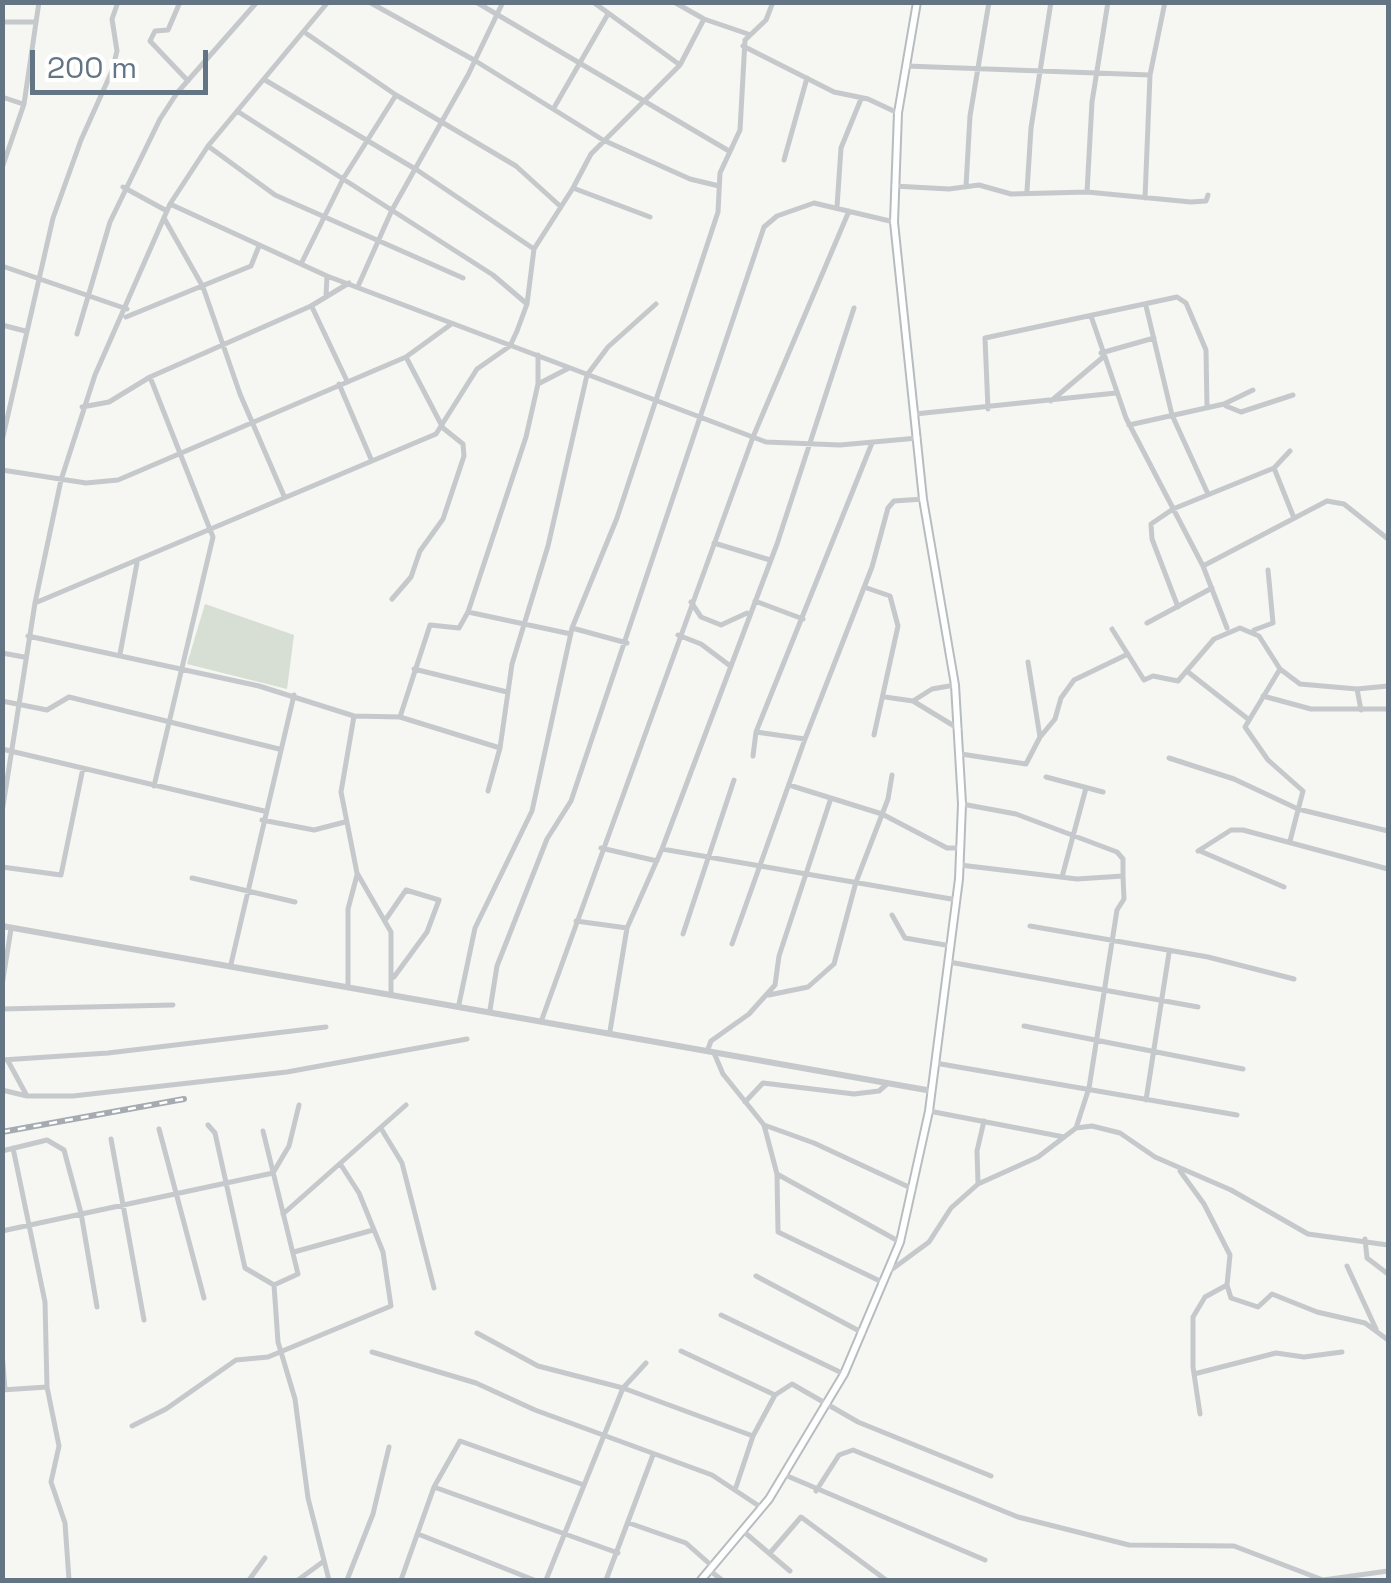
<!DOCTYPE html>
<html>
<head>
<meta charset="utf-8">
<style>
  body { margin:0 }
  #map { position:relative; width:1391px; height:1583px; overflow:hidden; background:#f6f6f2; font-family:"Space Grotesk",sans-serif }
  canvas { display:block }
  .frame { position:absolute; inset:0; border:5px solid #637585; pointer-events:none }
  .scale { position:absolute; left:30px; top:50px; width:178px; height:45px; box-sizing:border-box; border:5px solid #637585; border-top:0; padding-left:12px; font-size:30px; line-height:35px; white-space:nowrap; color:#637585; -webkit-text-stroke:8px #fff; paint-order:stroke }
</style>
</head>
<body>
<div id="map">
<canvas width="1391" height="1583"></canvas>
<div class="frame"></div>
<div class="scale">200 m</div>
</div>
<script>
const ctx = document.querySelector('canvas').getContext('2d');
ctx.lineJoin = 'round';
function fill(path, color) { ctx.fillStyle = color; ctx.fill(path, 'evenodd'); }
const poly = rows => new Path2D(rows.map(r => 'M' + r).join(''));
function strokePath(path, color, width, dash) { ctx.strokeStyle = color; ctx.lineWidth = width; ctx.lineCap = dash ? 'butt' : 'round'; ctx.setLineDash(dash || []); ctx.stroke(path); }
fill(poly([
  [205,604,294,635,287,689,187,664]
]), '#d7ded3');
const secondary = poly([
  [701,1580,769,1499,844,1374,900,1242,929,1111,959,879,962,804,955,685,923,499,894,222,898,113,917,2]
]);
strokePath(secondary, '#b7bcc1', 10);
strokePath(poly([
  [180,2,168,30,155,31,150,41,188,81],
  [369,2,474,60,603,140,690,179,719,186],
  [476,2,729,151],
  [593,2,680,65],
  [674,2,704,19,748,34],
  [2,22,34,22],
  [307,34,396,95,516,166,560,206],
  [743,46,834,92,868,99,898,113],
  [906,66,1150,75,1145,198],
  [1150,75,1165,2],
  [2,97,23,104],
  [555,106,608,14],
  [237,111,493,275,527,304],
  [208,146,275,195,463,278],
  [784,160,807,78],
  [2,168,24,104,39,2],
  [894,186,949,189,979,185,1011,194,1087,192,1191,202,1206,201,1208,195],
  [966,186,970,116,989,2],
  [123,187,167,211],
  [573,188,591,154,680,65,704,19],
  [1027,191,1031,128,1051,2],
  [1087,192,1092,102,1108,2],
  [170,204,327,276,766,442,840,445,918,438],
  [837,207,841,148,861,99],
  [164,218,203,287,240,394,284,496],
  [534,249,573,188,650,217],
  [301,264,343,179,396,95],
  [2,266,127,309],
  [359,284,392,210,468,75,503,2],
  [326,296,327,276],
  [1146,306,1172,415,1208,494],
  [312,307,347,381],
  [1091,316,1126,418,1203,566,1227,628],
  [126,317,251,266,259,246],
  [2,325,25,331],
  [77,334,110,222,160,119,177,93,257,2],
  [1101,353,1154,338],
  [150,377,213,537,154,786],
  [339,384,371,459],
  [538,384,569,368],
  [1051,401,1102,358],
  [1226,406,1241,412,1293,395],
  [82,407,109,402,150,377,311,306,349,283],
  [988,409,985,338,1177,297,1186,303,1206,350,1207,408],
  [915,414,1116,393],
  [1129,425,1224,404,1253,390],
  [2,441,53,218,81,140,112,71,117,51,112,19,118,2],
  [1274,468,1294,518],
  [2,470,86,483,118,480,406,357,450,325],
  [714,543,770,560],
  [1203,566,1327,501,1344,504,1388,539],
  [864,587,890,596,898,626,874,735],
  [392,599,411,577,420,551,443,519,464,456,463,444,443,428,406,357],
  [755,601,803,619],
  [691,602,701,617,721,625,747,613],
  [35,603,436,434,477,369,510,346,517,331,527,304,534,249,417,170,265,80],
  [1178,607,1152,539,1151,524,1173,509,1274,468,1290,451],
  [468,612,571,634],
  [1147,623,1212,588],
  [572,628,627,643],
  [1112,629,1144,680,1153,676,1178,681,1214,639,1240,628,1259,636,1280,669,1300,684,1357,689,1388,686],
  [1254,630,1273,623,1268,570],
  [678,635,701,644,729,665],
  [28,636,259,686,354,716,400,717,500,748],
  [2,653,24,657],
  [120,654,137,563],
  [414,669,507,692],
  [1280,669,1245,727,1268,760,1303,791,1290,841],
  [1188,672,1248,719],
  [1357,689,1361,710],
  [1263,696,1311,709,1388,709],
  [885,697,913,701,959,729],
  [2,701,47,710,69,697,279,749],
  [913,701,932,689,955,685],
  [354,716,341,792,357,873,391,932,391,993],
  [400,717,430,625,459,628,468,612,526,437,538,384,538,355],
  [756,732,805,739],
  [1041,736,1055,719,1061,698,1074,680,1128,654],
  [2,749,264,811],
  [961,754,1026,764,1040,737,1028,662],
  [753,756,756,732,872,443],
  [1169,758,1234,779,1298,809,1388,831],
  [1046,777,1103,792],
  [789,785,882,814,947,848,961,848],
  [488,791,500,748,512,664,548,546,587,375,608,347,656,304],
  [2,812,35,603,61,480,95,375,170,204,208,146,328,2],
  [262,820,314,830,345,822],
  [601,848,657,861],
  [662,849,957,900],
  [1198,851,1231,830,1243,830,1388,869],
  [1200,851,1284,887],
  [960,865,1077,879,1123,876,1123,859,1117,852,1016,814,962,804],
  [2,867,61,875,83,768],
  [1062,877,1086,788],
  [192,878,295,902],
  [892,915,905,938,951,946],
  [386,919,406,890,439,900,427,932,394,977],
  [576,921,627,928],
  [1030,926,1208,957,1294,979],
  [683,934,734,780],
  [732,944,805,739,872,567,888,508,894,501,923,499],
  [949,962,1198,1007],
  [231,964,294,695],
  [2,985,11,929],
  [348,985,348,909,357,875],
  [769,995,808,987,834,964,856,882,888,799,892,775],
  [459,1004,475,928,532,811,572,628,617,518,718,212,720,173,740,130,745,40,766,20,773,2],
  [2,1009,173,1005],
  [490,1010,497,966,547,839,571,801,764,227,777,216,814,203,894,222],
  [542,1019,753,437,849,211],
  [1024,1026,1243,1069],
  [610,1031,627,928,662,849,777,544,854,308],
  [708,1049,711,1041,749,1014,775,985,779,956,830,801],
  [714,1053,723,1074,764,1125,777,1174,778,1232,882,1282],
  [2,1060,108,1053,326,1027],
  [8,1061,27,1096,73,1096,287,1072,467,1039],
  [935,1063,1237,1115],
  [2,1090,27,1096],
  [1146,1100,1169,953],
  [745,1102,763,1083,854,1094,879,1091,887,1084],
  [929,1111,1064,1137],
  [208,1125,215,1133,245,1268,274,1285,278,1342,295,1399,308,1498,329,1580],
  [764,1125,814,1143,913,1189],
  [1076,1128,1089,1088,1117,910,1124,899,1123,876],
  [159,1129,204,1298],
  [382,1130,402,1163,434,1288],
  [263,1131,298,1274,274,1285],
  [111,1139,144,1320],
  [13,1148,45,1302,47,1387,59,1446,51,1482,65,1523,69,1580],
  [2,1151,47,1140,64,1150,81,1213,97,1307],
  [1180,1171,1204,1204,1230,1255,1227,1285,1231,1298,1258,1307,1272,1294,1317,1312,1365,1323,1388,1340],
  [777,1174,900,1242],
  [978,1183,977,1151,984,1121],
  [283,1214,406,1105],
  [2,1231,273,1173,289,1146,299,1105],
  [1365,1239,1367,1258,1388,1274],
  [294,1252,373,1230],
  [1347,1266,1376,1329],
  [891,1270,929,1242,951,1208,978,1184,1038,1157,1076,1128,1092,1126,1120,1133,1155,1157,1231,1190,1308,1234,1388,1245],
  [756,1276,863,1333],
  [721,1315,844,1374],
  [477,1333,538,1366,623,1388,753,1436],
  [681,1351,775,1395],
  [2,1352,5,1389],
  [372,1352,476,1383,535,1410,712,1475,762,1508],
  [1194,1374,1276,1353,1304,1357,1342,1352],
  [2,1390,47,1387],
  [1200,1414,1193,1367,1193,1317,1205,1297,1227,1285],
  [132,1426,166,1409,236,1360,268,1357,391,1306,383,1252,359,1193,341,1165],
  [785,1475,985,1560],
  [434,1487,618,1553],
  [736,1487,753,1436,775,1395,792,1384,858,1422,991,1476],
  [816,1491,839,1455,853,1450,1018,1517,1129,1545,1234,1546,1323,1580,1388,1571],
  [629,1523,686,1543,712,1566],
  [743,1531,790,1571],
  [418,1534,534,1580],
  [770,1553,801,1517,886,1580],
  [709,1570,722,1580],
  [249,1580,265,1558],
  [298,1580,324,1561],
  [347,1580,373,1514,389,1447],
  [401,1580,434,1487,460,1441,584,1485],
  [546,1580,623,1388,646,1363],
  [606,1580,653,1455]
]), '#c5c9cc', 5);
strokePath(poly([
  [2,926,932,1091]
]), '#c5c9cc', 6);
strokePath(secondary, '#fff', 6);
const rail = poly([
  [2,1132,184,1099]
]);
strokePath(rail, '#a5abb1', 6);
strokePath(rail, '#fff', 2.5, [8]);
</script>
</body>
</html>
